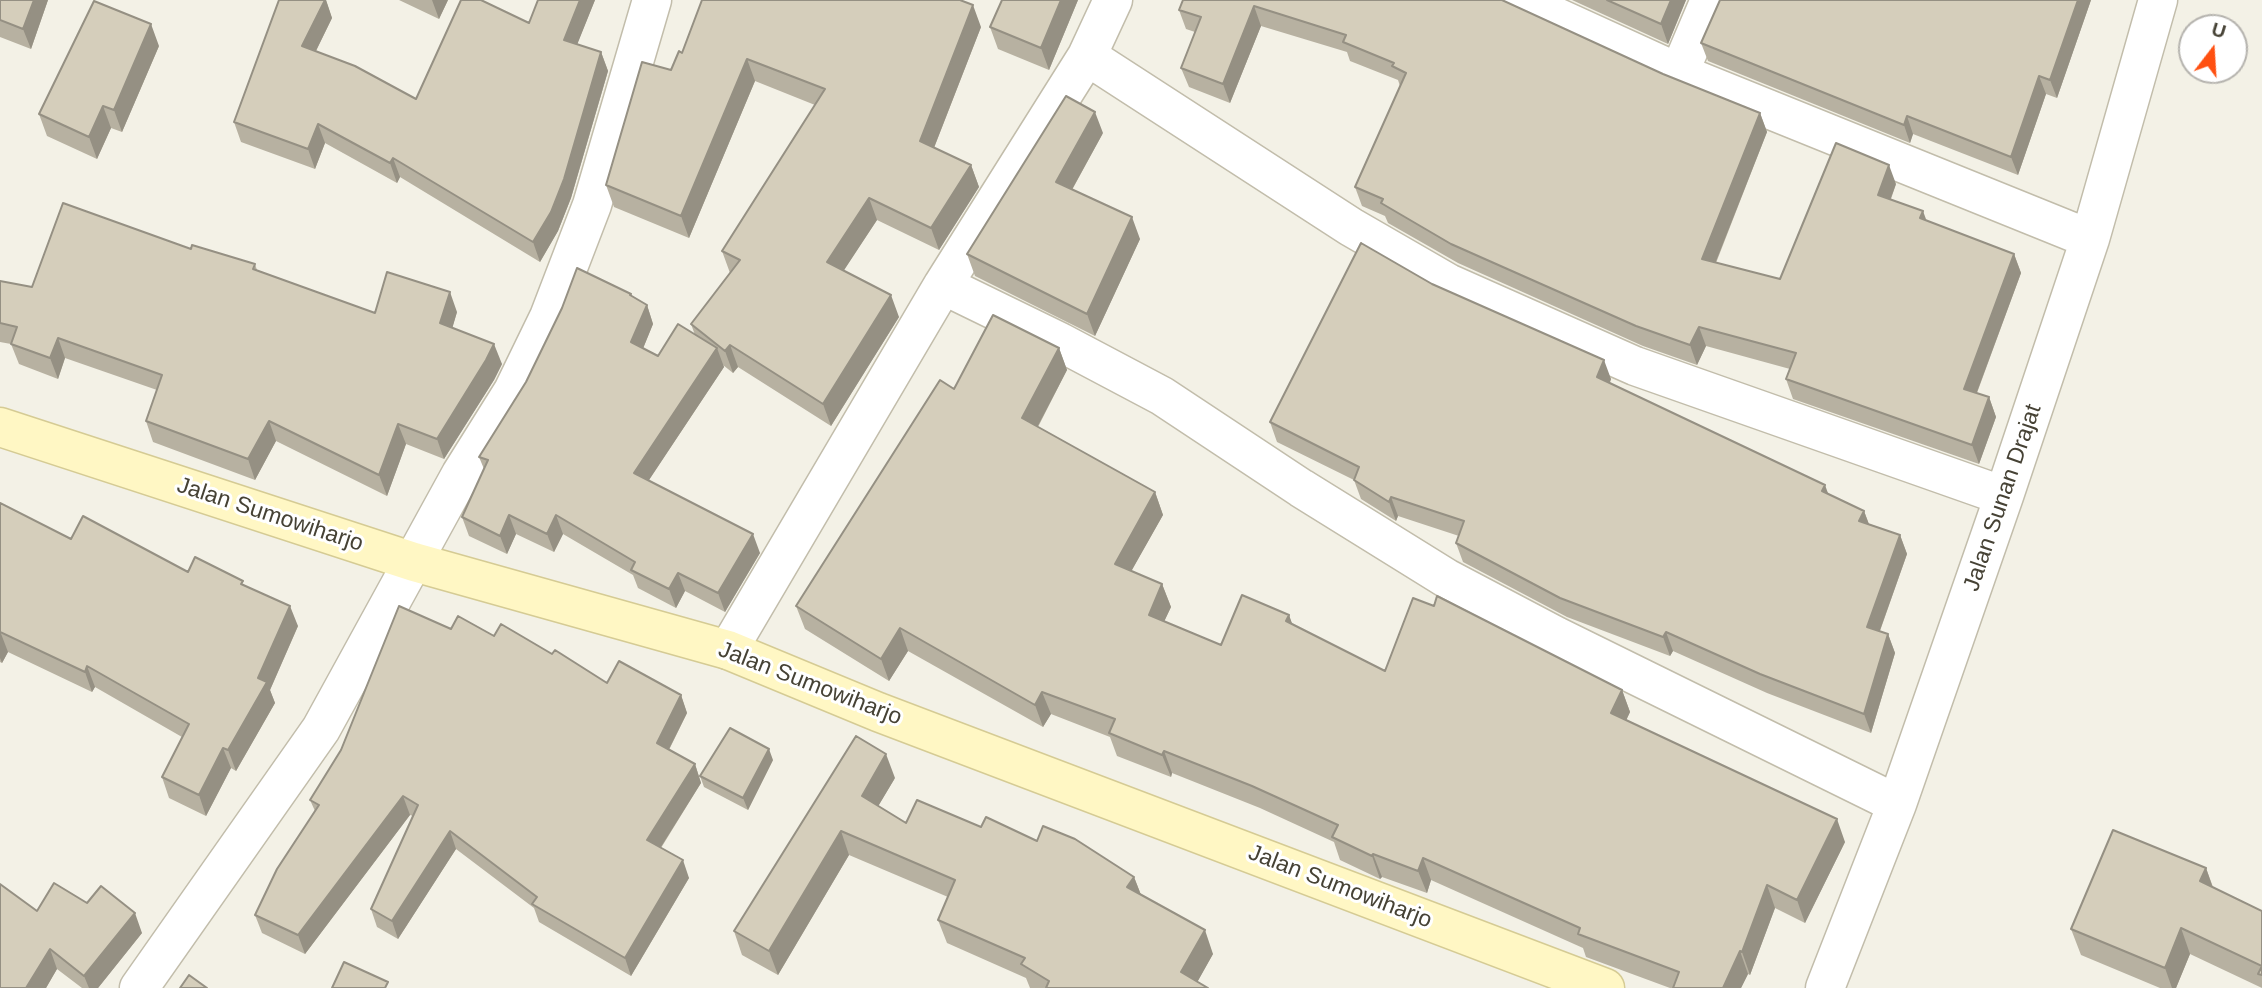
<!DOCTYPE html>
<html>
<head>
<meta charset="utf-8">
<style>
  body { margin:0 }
  #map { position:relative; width:2262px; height:988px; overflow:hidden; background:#f3f1e6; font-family:Helvetica,sans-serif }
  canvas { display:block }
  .north { position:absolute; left:2178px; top:14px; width:70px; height:70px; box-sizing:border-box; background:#fff; border:2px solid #b5b3ae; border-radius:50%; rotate:17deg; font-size:19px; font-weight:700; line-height:28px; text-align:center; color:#464235 }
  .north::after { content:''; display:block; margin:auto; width:24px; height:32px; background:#ff5011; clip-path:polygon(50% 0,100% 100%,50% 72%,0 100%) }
</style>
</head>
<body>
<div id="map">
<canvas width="2262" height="988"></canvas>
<div class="north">U</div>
</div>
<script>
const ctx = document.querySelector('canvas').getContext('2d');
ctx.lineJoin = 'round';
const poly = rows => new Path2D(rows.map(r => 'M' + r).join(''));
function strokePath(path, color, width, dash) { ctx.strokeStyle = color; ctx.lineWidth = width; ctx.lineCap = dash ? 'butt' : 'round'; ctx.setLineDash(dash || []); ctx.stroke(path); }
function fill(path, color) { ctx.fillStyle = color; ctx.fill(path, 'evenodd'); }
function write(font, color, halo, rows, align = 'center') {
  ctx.font = font + ' Helvetica,sans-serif'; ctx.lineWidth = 6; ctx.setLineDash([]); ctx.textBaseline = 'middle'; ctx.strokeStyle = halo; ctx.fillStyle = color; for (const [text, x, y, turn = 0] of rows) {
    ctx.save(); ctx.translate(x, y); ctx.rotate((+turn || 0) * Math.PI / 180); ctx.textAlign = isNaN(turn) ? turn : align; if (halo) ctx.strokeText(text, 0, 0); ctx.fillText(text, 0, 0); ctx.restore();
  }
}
const street = poly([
  [1519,0,1679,73,2090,239],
  [1087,56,1351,227,1448,283,1635,366,2004,496],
  [1679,73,1710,0],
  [943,285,1060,342,1162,396,1301,488,1446,578,1556,636,1897,804],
  [728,650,943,285,1087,56,1113,0],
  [139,988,321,729,461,474,513,391,549,317,592,205,652,0],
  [1825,988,1897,804,2004,496,2090,239,2158,0]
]);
const secondary = poly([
  [0,427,414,562,728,650,878,712,1605,988]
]);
strokePath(street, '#c2bdab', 41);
strokePath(secondary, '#d5cb94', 41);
strokePath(street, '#fff', 38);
strokePath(secondary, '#fff7c4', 38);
fill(poly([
  [0,0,48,0,31,49,0,37],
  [279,0,326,0,332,18,316,51,416,99,529,23,538,0,595,0,577,44,601,52,608,71,571,198,558,231,540,262,400,177,397,183,325,143,315,169,241,142,234,122],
  [399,0,448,0,439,19],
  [1002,0,1078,0,1049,70,998,49,990,27],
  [1183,0,1502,0,1663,74,1760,113,1767,132,1716,263,1780,279,1896,184,1891,199,1926,221,2014,254,2021,273,1977,393,1989,397,1996,417,1979,464,1793,399,1786,379,1790,369,1706,346,1697,365,1643,346,1458,263,1388,223,1385,216,1362,206,1355,187,1400,86,1398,80,1350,61,1347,52,1261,26,1230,103,1189,87,1181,68,1195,32,1186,29,1179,10],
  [1572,0,1686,0,1668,44],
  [2091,0,2057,98,2046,94,2018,175,1913,134,1910,143,1708,61,1701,43],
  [981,27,934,148,971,165,979,187,939,250,877,220,843,271,899,317,831,426,738,367,733,373,723,365,724,367,649,480,760,553,725,612,685,591,676,608,638,588,633,575,563,534,554,552,516,534,507,554,469,536,462,517,484,469,479,457,632,296,647,305,653,324,643,348,658,356,695,335,691,324,730,273,722,251,815,105,755,81,689,238,614,207,606,185,671,70,682,53],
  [159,46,122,132,111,128,97,159,47,136,39,114],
  [1103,133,1072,190,1140,239,1095,336,975,276,967,254],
  [191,249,255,264,257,270,375,313,457,312,452,328,502,364,494,380,444,459,406,444,387,496,276,441,255,480,153,442,146,421,157,390,65,358,58,379,19,364,11,344,0,342,0,281,32,287],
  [1432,284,1611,379,1610,383,1829,494,1864,511,1869,524,1900,535,1907,554,1880,631,1888,634,1895,653,1871,733,1767,693,1673,651,1670,656,1567,617,1463,562,1456,543,1459,536,1398,516,1396,521,1361,499,1354,480,1277,442,1270,422],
  [1059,348,1067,370,1038,427,1155,492,1163,515,1131,571,1162,584,1171,607,1164,621,1221,645,1289,615,1292,625,1385,671,1622,690,1630,712,1626,720,1845,842,1805,923,1775,908,1750,975,1748,974,1741,988,1670,988,1586,957,1583,948,1431,880,1427,893,1382,877,1380,879,1340,860,1334,842,1260,808,1172,773,1171,777,1117,756,1110,737,1051,714,1043,727,908,651,889,681,805,629,796,606,954,389],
  [0,503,71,539,188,572,245,585,298,626,270,690,275,703,236,771,231,768,206,816,169,798,162,777,182,737,95,687,92,692,8,652,2,663,0,662],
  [451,629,494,636,552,654,607,683,681,695,687,713,669,750,695,764,701,783,661,848,689,878,631,976,539,922,534,908,456,849,398,939,377,927,371,909,413,816,410,815,305,954,262,933,255,915,315,811,310,800],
  [773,760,748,810,704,787,700,776],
  [895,778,878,806,906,823,981,827,1037,841,1134,877,1141,895,1213,954,1197,982,1208,988,1030,988,1026,978,947,943,938,920,948,897,849,855,778,975,742,955,734,931],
  [2206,868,2213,887,2262,911,2262,988,2190,954,2176,988,2160,988,2081,955,2071,929],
  [87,903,142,933,98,988,82,988,57,969,46,988,37,911]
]), '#b7b1a1');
fill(poly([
  [34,0,48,0,31,49,23,29],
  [325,0,326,0,332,18,309,65,302,46],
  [432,0,448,0,439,19],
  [580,0,595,0,571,60,564,40],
  [1061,0,1078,0,1049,70,1041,48],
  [1671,0,1686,0,1668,44,1661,24],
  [2078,0,2091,0,2057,98,2050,80],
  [973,5,981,27,928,163,920,141],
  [1254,6,1261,26,1230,103,1223,84],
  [151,24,159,46,122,132,114,110],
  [601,52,608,71,571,198,558,231,540,262,533,242],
  [747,59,755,81,689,238,681,216],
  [2039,76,2046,94,2018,175,2011,157],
  [103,106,111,128,97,159,89,137],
  [1095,112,1103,133,1064,204,1056,182],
  [1760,113,1767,132,1709,279,1702,259],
  [1907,116,1913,134,1910,143,1904,125],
  [318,124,325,143,315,169,308,149],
  [393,158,400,177,397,183,390,163],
  [971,165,979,187,939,250,931,228],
  [1889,165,1896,184,1885,214,1878,195],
  [869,198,877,220,835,284,827,262],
  [1923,211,1930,230,1920,218],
  [1132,217,1140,239,1095,336,1087,314],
  [2014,254,2021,273,1971,408,1964,389],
  [450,292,457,312,448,343,440,323],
  [891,295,899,317,831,426,823,404],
  [647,305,653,324,638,361,631,342],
  [1699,327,1706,346,1697,365,1690,345],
  [58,338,65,358,58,379,50,358],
  [494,344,502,364,494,380,444,459,437,439],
  [730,345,738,367,733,373,725,351],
  [717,348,724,367,641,492,634,473],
  [1059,348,1067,370,1030,441,1022,418],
  [1604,360,1611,379,1604,396,1597,377],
  [1989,397,1996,417,1979,464,1972,445],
  [269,421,276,441,255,480,248,459],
  [398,424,406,444,387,496,379,475],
  [1825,485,1832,504,1822,491],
  [1155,492,1163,515,1123,586,1115,564],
  [1391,497,1398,516,1396,521,1389,502],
  [1864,511,1871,530,1859,521],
  [509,515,516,534,507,554,500,536],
  [556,515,563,534,554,552,547,534],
  [753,534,760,553,725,612,718,593],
  [1900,535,1907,554,1874,647,1867,627],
  [678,573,685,591,676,608,669,589],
  [1162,584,1171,607,1157,637,1149,615],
  [290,606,298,626,270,690,275,703,236,771,228,750,258,678],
  [1289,615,1297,637,1286,621],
  [900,628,908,651,889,681,881,659],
  [0,631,8,652,2,663,0,658],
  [1666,632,1673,651,1670,656,1663,637],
  [1888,634,1895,653,1871,733,1864,714],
  [87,666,95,687,92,692,85,672],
  [1622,690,1630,712,1619,736,1611,713],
  [1042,692,1051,714,1043,727,1035,705],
  [681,695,687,713,663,761,657,743],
  [223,748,231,768,206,816,199,795],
  [769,749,773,760,748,810,743,798],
  [1164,751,1172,773,1171,777,1162,755],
  [886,754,895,778,870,820,862,796],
  [695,764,701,783,654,858,647,840],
  [403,796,410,815,305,954,298,935],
  [1837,819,1845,842,1805,923,1797,900],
  [450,831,456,849,398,939,392,921],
  [841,831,849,855,778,975,769,951],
  [1373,854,1382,877,1380,879,1372,856],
  [1423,858,1431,880,1427,893,1418,871],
  [683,860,689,878,631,976,625,958],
  [2206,868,2215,894,2200,881],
  [1134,877,1143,900,1127,887],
  [1767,885,1775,908,1750,975,1742,952],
  [135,913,142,933,98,988,89,988,84,976],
  [2181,928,2190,954,2176,988,2172,988,2165,968],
  [1205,930,1213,954,1194,988,1181,972],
  [50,949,57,969,46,988,26,988],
  [1740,951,1748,974,1741,988,1723,988]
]), '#959083');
const building = poly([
  [0,0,34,0,23,29,0,20,0,0],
  [279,0,325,0,302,46,355,66,416,99,461,0,481,0,529,23,538,0,580,0,564,40,601,52,564,179,551,212,533,242,393,158,390,163,318,124,308,149,234,122,279,0],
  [702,0,960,0,973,5,920,141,971,165,931,228,869,198,827,262,891,295,823,404,730,345,725,351,691,324,740,260,722,251,825,89,747,59,681,216,606,185,642,62,671,70,679,51,682,53,702,0],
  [1002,0,1061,0,1041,48,990,27,1002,0],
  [1183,0,1502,0,1663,74,1760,113,1702,259,1780,279,1836,143,1889,165,1878,195,1923,211,1920,218,2014,254,1964,389,1989,397,1972,445,1786,379,1796,353,1699,327,1690,345,1636,326,1451,244,1381,203,1383,199,1355,187,1406,73,1392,66,1394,63,1343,42,1346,35,1254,6,1223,84,1181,68,1201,17,1179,10,1183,0],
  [1607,0,1671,0,1661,24,1607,0],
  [1720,0,2078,0,2050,80,2039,76,2011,157,1907,116,1904,125,1701,43,1720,0],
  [94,1,151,24,114,110,103,106,89,137,39,114,94,1],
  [1066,96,1095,112,1056,182,1132,217,1087,314,967,254,1066,96],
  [63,203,191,249,192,245,255,264,253,269,375,313,387,272,450,292,440,323,494,344,486,360,437,439,398,424,379,475,269,421,248,459,146,421,162,375,58,338,50,358,11,344,17,327,0,323,0,281,32,287,63,203],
  [1361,243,1432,284,1604,360,1597,377,1825,485,1822,491,1864,511,1859,521,1900,535,1867,627,1888,634,1864,714,1760,674,1666,632,1663,637,1560,598,1456,543,1464,521,1391,497,1389,502,1354,480,1359,467,1270,422,1361,243],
  [577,268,631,294,630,295,647,305,631,342,658,356,678,324,717,348,634,473,753,534,718,593,678,573,669,589,631,570,635,562,556,515,547,534,509,515,500,536,462,517,488,460,479,457,526,382,562,308,577,268],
  [993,315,1059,348,1022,418,1155,492,1115,564,1162,584,1149,615,1221,645,1242,595,1289,615,1286,621,1385,671,1413,598,1434,606,1437,596,1622,690,1611,713,1837,819,1797,900,1767,885,1742,952,1740,951,1723,988,1673,988,1679,972,1578,934,1580,928,1423,858,1418,871,1373,854,1372,856,1332,837,1338,825,1252,786,1164,751,1162,755,1109,733,1115,719,1042,692,1035,705,900,628,881,659,796,606,940,380,954,389,993,315],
  [0,503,71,539,83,516,188,572,195,557,243,581,241,584,290,606,258,678,267,682,228,750,223,748,199,795,162,777,189,724,87,666,85,672,0,632,0,503],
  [399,606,451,629,458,616,494,636,501,624,552,654,555,650,607,683,619,661,681,695,657,743,695,764,647,840,683,860,625,958,532,904,537,897,450,831,392,921,371,909,418,805,403,796,298,935,255,915,277,869,319,805,310,800,341,750,399,606],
  [730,728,769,749,743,798,700,776,730,728],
  [856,736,886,754,862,796,906,823,917,800,981,827,986,817,1037,841,1043,826,1075,839,1134,877,1127,887,1205,930,1181,972,1208,988,1046,988,1049,981,1021,964,1025,958,938,920,955,880,841,831,769,951,734,931,856,736],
  [2113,830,2206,868,2200,881,2262,911,2262,975,2258,974,2262,966,2181,928,2165,968,2071,929,2113,830],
  [54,883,87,903,101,886,135,913,84,976,50,949,26,988,0,988,0,884,37,911,54,883],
  [344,962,388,982,385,988,332,988,344,962],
  [189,975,207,988,180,988,189,975]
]);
fill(building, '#d5cebb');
strokePath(building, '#959083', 2);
write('23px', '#464235', '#fff', [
  ["Jalan Sunan Drajat",2003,498,-71],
  ["Jalan Sumowiharjo",270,515,18],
  ["Jalan Sumowiharjo",810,684,21],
  ["Jalan Sumowiharjo",1340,887,21]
]);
</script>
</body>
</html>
